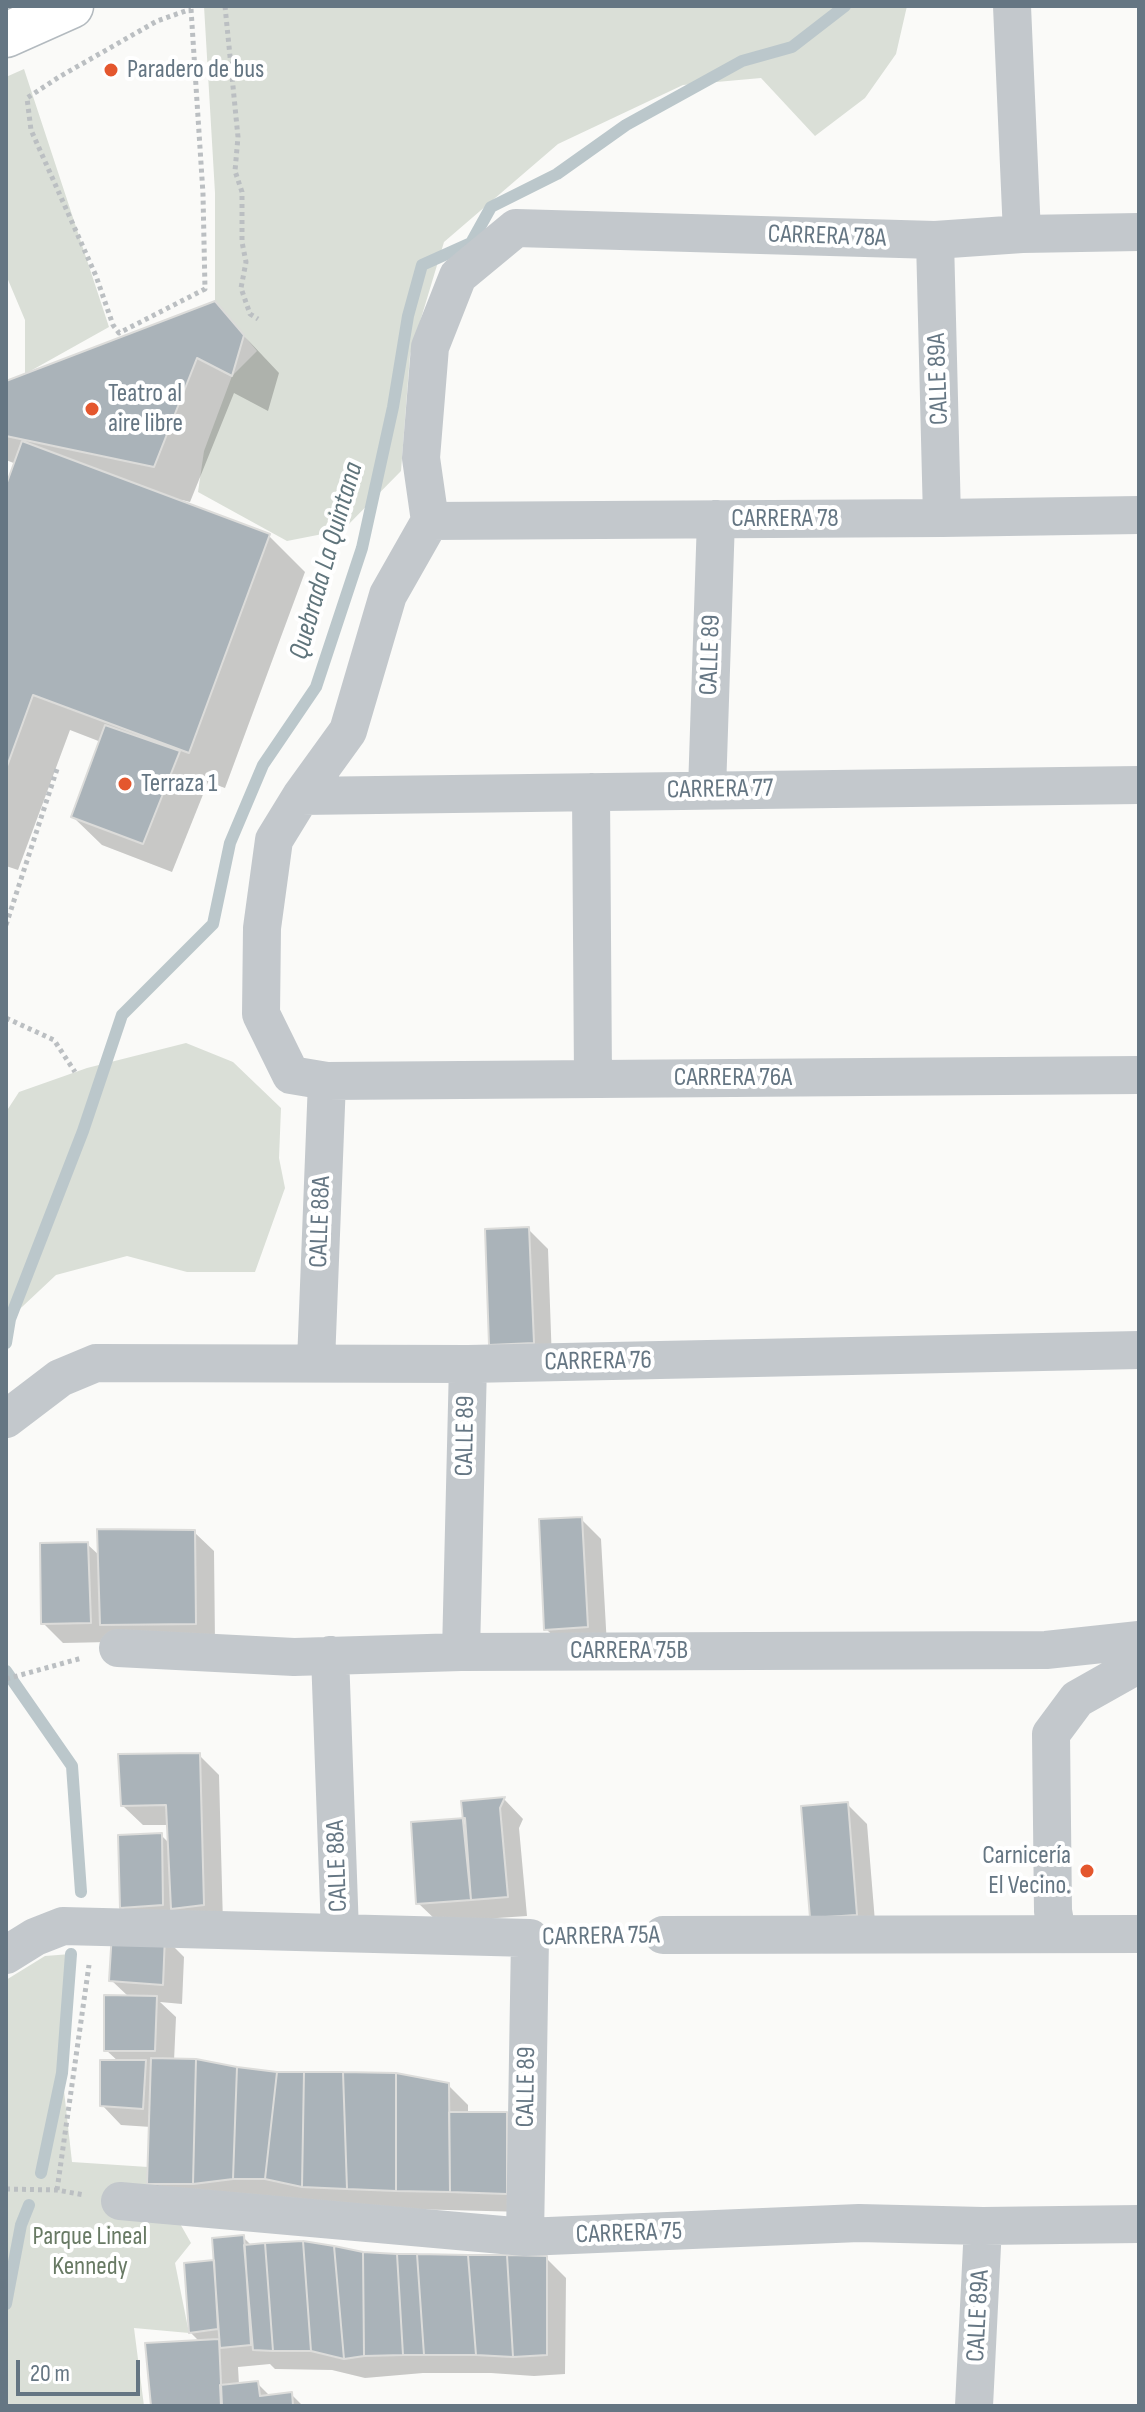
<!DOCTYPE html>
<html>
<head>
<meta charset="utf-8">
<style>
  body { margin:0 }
  #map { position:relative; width:1145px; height:2412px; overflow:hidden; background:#fafaf8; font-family:"Sofia Sans Condensed",sans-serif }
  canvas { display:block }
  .frame { position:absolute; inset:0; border:8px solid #657683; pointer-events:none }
  .scale { position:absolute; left:16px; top:2360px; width:124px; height:36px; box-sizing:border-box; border:4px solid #657683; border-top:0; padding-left:10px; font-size:24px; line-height:28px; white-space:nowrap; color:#657683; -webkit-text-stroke:6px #fff; paint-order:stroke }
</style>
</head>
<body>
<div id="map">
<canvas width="1145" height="2412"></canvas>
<div class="frame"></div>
<div class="scale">20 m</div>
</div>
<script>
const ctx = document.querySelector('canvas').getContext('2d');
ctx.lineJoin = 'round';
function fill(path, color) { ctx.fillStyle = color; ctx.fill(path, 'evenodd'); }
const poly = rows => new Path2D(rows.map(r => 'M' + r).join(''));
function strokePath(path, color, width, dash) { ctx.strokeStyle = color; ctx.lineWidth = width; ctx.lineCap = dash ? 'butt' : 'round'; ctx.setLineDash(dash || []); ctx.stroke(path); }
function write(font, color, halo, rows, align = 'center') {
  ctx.font = font + ' "Sofia Sans Condensed",sans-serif'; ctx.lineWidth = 8; ctx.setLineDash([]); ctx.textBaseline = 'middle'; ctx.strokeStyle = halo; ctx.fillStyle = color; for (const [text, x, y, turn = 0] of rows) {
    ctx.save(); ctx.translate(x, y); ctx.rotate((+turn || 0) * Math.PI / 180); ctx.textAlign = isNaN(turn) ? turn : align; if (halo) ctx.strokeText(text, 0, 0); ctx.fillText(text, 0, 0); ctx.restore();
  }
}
fill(poly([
  [204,6,907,6,896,54,865,98,815,136,761,78,683,85,558,144,444,242,410,355,401,471,343,530,287,541,198,492,204,451,232,376,257,351,215,301,215,193],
  [24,69,109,327,25,374,25,320,6,275,6,77],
  [186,1043,233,1062,281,1108,279,1158,285,1188,255,1272,187,1272,127,1256,56,1275,6,1322,6,1112,19,1092,87,1068],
  [71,1954,62,2073,72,2162,148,2167,191,2243,175,2263,189,2333,134,2328,144,2406,6,2406,6,1980,45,1956]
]), '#dadfd7');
fill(poly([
  [214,304,279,373,268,411,234,393,190,502,182,500,181,503,269,536,305,572,225,788,208,782,172,872,102,845,73,817,101,742,70,730,18,870,6,866,6,491,16,464,6,460,6,383],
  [528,1229,548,1249,552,1362,491,1344],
  [581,1519,601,1539,607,1646,566,1648,546,1629],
  [194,1532,214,1551,215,1643,122,1644,109,1631,109,1642,63,1643,43,1623,87,1544,100,1556],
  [199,1755,219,1775,223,1924,142,1926,122,1907,161,1835,170,1844,169,1825,143,1825,123,1806],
  [504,1799,523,1819,519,1828,527,1916,438,1922,418,1903,467,1820,464,1803],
  [847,1804,867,1824,876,1934,831,1937],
  [164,1937,184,1957,182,2004,160,2002,176,2017,174,2061,277,2074,448,2085,468,2105,468,2114,506,2114,526,2134,526,2212,169,2203,150,2183,151,2127,121,2125,102,2105,119,2062,106,2050,129,1997,111,1980],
  [243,2237,253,2247,363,2254,546,2258,566,2278,565,2374,534,2376,491,2373,423,2373,365,2378,332,2370,275,2369,270,2364,238,2367,239,2385,257,2383,270,2396,291,2394,303,2406,153,2406,200,2342,191,2333,216,2262]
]), '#0003');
strokePath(poly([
  [6,1343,10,1319,83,1131,122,1015,213,924,230,843,263,765,316,687,362,548,393,407,408,316,422,265,471,243,491,207,557,174,626,125,742,61,792,47,845,6],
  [6,1671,72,1766,81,1892],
  [41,2173,62,2073,71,1954],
  [6,2304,21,2225,29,2205]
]), '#bbc7cb', 12);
const building = poly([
  [215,301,244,335,232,376,197,358,154,467,6,436,6,381,215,301],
  [22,441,270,534,189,753,33,695,6,769,6,485,22,441],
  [105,725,180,751,143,844,71,817,105,725],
  [529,1227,534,1343,489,1345,485,1229,529,1227],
  [582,1517,588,1627,544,1630,539,1519,582,1517],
  [97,1529,195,1530,196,1624,100,1625,97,1529],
  [88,1542,91,1623,41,1624,40,1543,88,1542],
  [200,1753,204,1905,171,1909,166,1805,121,1806,118,1754,200,1753],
  [505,1797,500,1808,508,1897,471,1900,461,1801,505,1797],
  [848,1802,857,1915,810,1918,801,1806,848,1802],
  [465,1818,471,1900,416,1904,411,1822,465,1818],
  [162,1833,163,1905,120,1908,118,1835,162,1833],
  [112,1932,165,1935,163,1985,109,1981,112,1932],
  [104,1995,157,1996,155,2051,104,2051,104,1995],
  [151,2058,196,2059,193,2184,147,2184,151,2058],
  [196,2059,237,2067,233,2179,193,2184,196,2059],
  [100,2060,146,2060,143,2109,100,2106,100,2060],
  [237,2067,277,2072,265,2179,233,2179,237,2067],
  [277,2072,304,2072,302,2187,265,2179,277,2072],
  [304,2072,343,2072,347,2189,302,2187,304,2072],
  [343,2072,396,2073,396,2191,347,2189,343,2072],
  [396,2073,449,2083,450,2192,396,2191,396,2073],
  [449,2112,507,2112,507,2194,450,2192,449,2112],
  [244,2235,251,2345,220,2348,212,2238,244,2235],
  [303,2241,311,2351,273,2351,265,2243,303,2241],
  [303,2241,334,2246,344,2359,311,2351,303,2241],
  [265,2243,273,2351,253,2350,244,2245,265,2243],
  [334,2246,363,2252,364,2356,344,2359,334,2246],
  [363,2252,397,2254,403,2355,364,2356,363,2252],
  [397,2254,417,2254,424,2355,403,2355,397,2254],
  [417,2254,468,2255,476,2355,424,2355,417,2254],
  [468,2255,507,2255,513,2357,476,2355,468,2255],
  [507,2255,547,2256,547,2355,513,2357,507,2255],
  [214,2260,218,2329,189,2333,184,2263,214,2260],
  [219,2339,222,2406,151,2406,145,2343,219,2339],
  [258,2381,260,2396,292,2392,293,2406,221,2406,220,2385,258,2381]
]);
fill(building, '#aab3b9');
strokePath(building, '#dcdcda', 2);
const secondary = poly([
  [6,35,71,6]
]);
strokePath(secondary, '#b3babf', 47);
strokePath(poly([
  [225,6,238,137,235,171,242,192,242,242,246,262,241,288,250,314,258,319],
  [191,9,203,194,205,289,119,333,113,325,96,276,31,130,27,98,59,77,157,21,191,9],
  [6,925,57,769],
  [6,1018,54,1040,75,1072],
  [6,1679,82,1658],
  [567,1937,625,1936],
  [6,2189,57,2190,84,2195],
  [57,2190,89,1965]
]), '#bbbfc2', 5, [4, 4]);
strokePath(poly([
  [1012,6,1022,234],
  [1139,232,1022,234,935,240,516,228,458,276,430,347,421,458,430,521,388,595,348,731,301,796,274,840,262,928,261,1014,291,1075,327,1081,1139,1075],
  [935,240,942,518],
  [430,521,942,518,1139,515],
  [707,790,716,519],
  [591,792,593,1079],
  [301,796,1139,785],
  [316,1362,327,1081],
  [6,1419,60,1378,96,1363,468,1364,1139,1350],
  [118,1648,294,1657,461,1652,1046,1650,1139,1640],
  [461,1652,468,1364],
  [330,1655,340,1932],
  [1057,1933,1053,1911,1051,1734,1077,1699,1139,1664],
  [663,1935,1139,1934],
  [6,1955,35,1937,63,1926,530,1938,525,2237],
  [120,2201,525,2237,859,2223,983,2226,1139,2224],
  [974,2406,983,2226]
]), '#c3c8cc', 38);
strokePath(secondary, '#fff', 44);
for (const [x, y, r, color] of [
  [111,70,8,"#e4572e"],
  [92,409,8,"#e4572e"],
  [125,784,8,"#e4572e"],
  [1087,1871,8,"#e4572e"]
]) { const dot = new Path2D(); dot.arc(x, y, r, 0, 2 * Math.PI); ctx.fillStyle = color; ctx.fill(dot); strokePath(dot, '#fff', 3); }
write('26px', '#657683', '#fff', [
  ["Paradero de bus",127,70],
  ["Teatro al",108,394],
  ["aire libre",108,424],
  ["Terraza 1",141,784],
  ["Carnicería",1071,1856,"right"],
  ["El Vecino.",1071,1886,"right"]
], 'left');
write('26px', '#657683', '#fff', [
  ["CARRERA 78A",827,237,2],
  ["CALLE 89A",939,379,-92],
  ["CARRERA 78",785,519],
  ["CALLE 89",711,655,-88],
  ["CARRERA 77",720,790,-1],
  ["CARRERA 76A",733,1078],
  ["CALLE 88A",321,1222,-88],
  ["CARRERA 76",598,1362,-1],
  ["CALLE 89",466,1436,-89],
  ["CARRERA 75B",629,1651],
  ["CALLE 88A",338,1866,-92],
  ["CARRERA 75A",601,1937,-1],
  ["CALLE 89",527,2087,-89],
  ["CARRERA 75",629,2234,-2],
  ["CALLE 89A",979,2316,-87]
]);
write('26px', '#687a64', '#fff', [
  ["Parque Lineal",90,2237],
  ["Kennedy",90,2267]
]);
write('italic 28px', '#60757c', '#fff', [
  ["Quebrada La Quintana",327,561,-74]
]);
</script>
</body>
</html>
